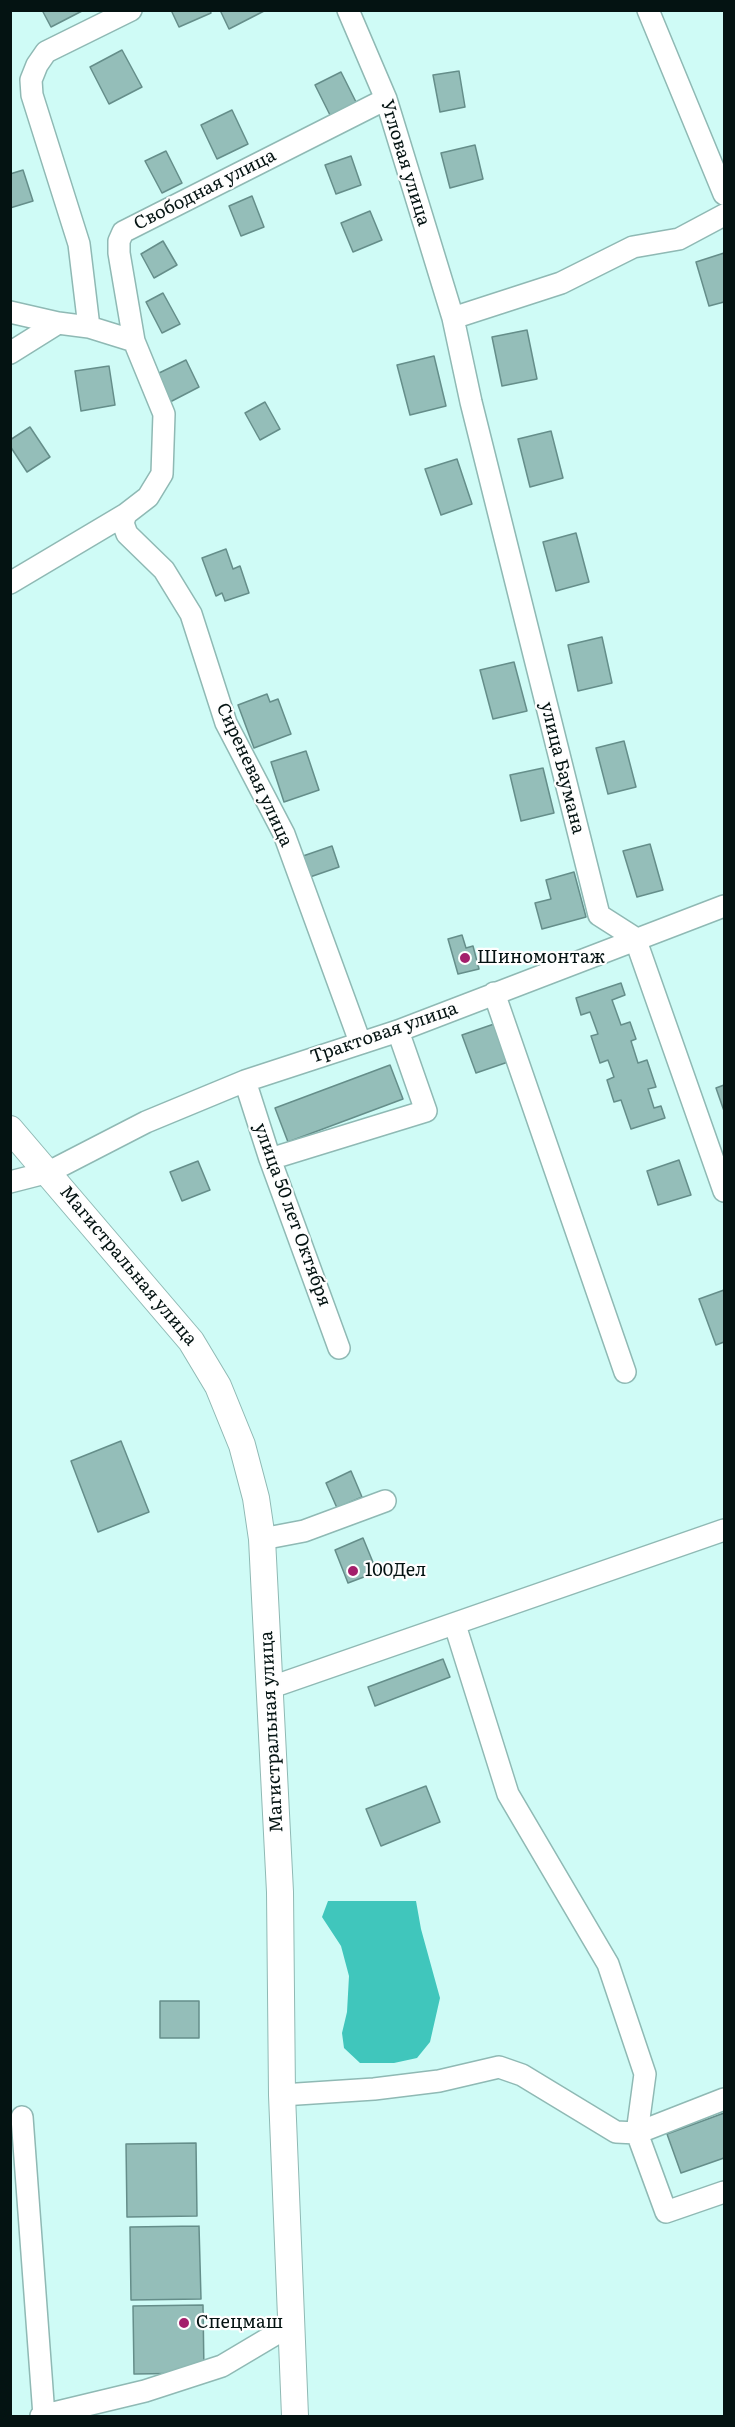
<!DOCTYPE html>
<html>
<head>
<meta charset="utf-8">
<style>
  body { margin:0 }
  #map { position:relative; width:735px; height:2427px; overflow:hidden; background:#cffbf6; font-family:Literata,serif }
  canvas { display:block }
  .frame { position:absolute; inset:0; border:12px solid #041312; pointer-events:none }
</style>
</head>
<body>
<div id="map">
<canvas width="735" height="2427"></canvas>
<div class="frame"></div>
</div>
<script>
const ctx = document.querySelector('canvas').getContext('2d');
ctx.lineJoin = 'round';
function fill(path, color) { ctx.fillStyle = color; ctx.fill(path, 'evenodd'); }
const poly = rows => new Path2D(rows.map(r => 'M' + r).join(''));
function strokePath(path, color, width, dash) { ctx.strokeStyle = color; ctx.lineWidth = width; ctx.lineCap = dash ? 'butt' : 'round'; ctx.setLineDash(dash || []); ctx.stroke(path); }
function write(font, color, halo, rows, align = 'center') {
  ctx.font = font + ' Literata,serif'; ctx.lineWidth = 4.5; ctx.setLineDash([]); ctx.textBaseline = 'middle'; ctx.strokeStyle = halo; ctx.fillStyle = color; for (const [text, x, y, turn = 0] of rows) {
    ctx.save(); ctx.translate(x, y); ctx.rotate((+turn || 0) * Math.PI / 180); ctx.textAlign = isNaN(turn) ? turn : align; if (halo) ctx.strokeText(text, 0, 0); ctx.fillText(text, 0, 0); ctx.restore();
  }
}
fill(poly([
  [328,1901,416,1901,421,1929,440,1998,430,2042,417,2058,394,2063,360,2063,344,2048,342,2033,347,2012,349,1976,341,1946,322,1917]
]), '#40c6bc');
const building = poly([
  [42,10,84,10,51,27,42,10],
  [171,10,210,10,211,13,179,27,171,10],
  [220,10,266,10,229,29,220,10],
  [122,50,142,87,109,104,90,67,122,50],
  [459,71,465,107,440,112,433,75,459,71],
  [341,72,357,104,331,117,315,85,341,72],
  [232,110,248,144,217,159,201,125,232,110],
  [475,145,483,179,450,188,441,153,475,145],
  [166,151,182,183,162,193,145,161,166,151],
  [351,156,361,185,336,194,325,165,351,156],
  [23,170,33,201,10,208,10,174,23,170],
  [252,196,264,227,241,236,229,206,252,196],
  [370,211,382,240,353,252,341,223,370,211],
  [163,241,177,265,154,278,141,254,163,241],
  [724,253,724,302,709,306,696,262,724,253],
  [163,293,180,324,162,333,146,302,163,293],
  [527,330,537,379,502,386,492,337,527,330],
  [434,356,446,406,410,415,397,365,434,356],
  [186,360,199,387,170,402,157,374,186,360],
  [109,366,115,405,81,411,75,371,109,366],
  [265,402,280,429,260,440,245,413,265,402],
  [30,427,50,457,27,472,10,446,10,440,30,427],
  [551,431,563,478,530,487,518,439,551,431],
  [457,459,472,504,441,515,425,469,457,459],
  [576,533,589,582,556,591,543,542,576,533],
  [226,549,233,569,240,566,249,593,225,601,222,593,216,596,202,558,226,549],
  [602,637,612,683,578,691,568,645,602,637],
  [514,662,527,711,493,719,480,670,514,662],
  [267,694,270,702,278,699,291,734,254,748,238,705,267,694],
  [624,741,636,787,608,794,596,748,624,741],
  [306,751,319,790,284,802,271,762,306,751],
  [543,768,554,813,521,821,510,775,543,768],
  [650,844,663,890,637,897,623,851,650,844],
  [332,846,339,867,310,877,303,856,332,846],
  [574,872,586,917,542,929,535,903,551,899,546,880,574,872],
  [462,935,466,948,473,946,479,969,458,974,448,939,462,935],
  [621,983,625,995,612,1000,621,1025,630,1022,636,1039,631,1041,638,1063,647,1060,656,1087,648,1089,654,1108,661,1106,665,1118,631,1129,621,1100,614,1102,607,1080,614,1077,608,1060,600,1063,591,1036,598,1034,590,1012,581,1015,576,998,621,983],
  [494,1024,508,1062,476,1073,462,1035,494,1024],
  [390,1065,403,1099,288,1142,275,1108,390,1065],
  [724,1085,724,1111,716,1088,724,1085],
  [679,1160,691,1195,658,1205,647,1171,679,1160],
  [198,1161,210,1190,182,1201,170,1172,198,1161],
  [724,1290,724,1342,716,1345,699,1299,724,1290],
  [121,1441,149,1512,98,1532,71,1461,121,1441],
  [351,1471,362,1497,337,1508,326,1483,351,1471],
  [363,1538,377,1572,348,1583,335,1550,363,1538],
  [443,1659,450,1677,375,1706,368,1687,443,1659],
  [426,1786,440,1822,381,1846,366,1809,426,1786],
  [160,2001,199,2001,199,2038,160,2038,160,2001],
  [724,2113,724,2158,681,2173,667,2134,724,2113],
  [196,2143,197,2216,127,2217,126,2144,196,2143],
  [199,2226,201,2299,131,2300,130,2227,199,2226],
  [203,2305,204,2373,134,2374,133,2306,203,2305]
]);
fill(building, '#94beb9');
strokePath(building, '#658e8a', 1.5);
const minor = poly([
  [348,10,386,99,453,318,471,402,599,915,635,938,724,1191],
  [648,10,724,194],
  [10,312,58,323,10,353],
  [453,318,561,283,633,247,679,239,724,215],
  [58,323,89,327,134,341,164,414,162,474,148,497,126,514,123,523,127,534,164,570,191,614,226,723,284,834,360,1042],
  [89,327,79,244,32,95,31,80,37,65,46,52,131,10],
  [134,341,119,253,119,241,123,232,386,99],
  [10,583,126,514],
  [494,993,625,1372],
  [245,1081,270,1159,339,1348],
  [270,1159,426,1111,398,1031],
  [10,1182,49,1172,146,1122,245,1081,398,1031,724,906],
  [262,1539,304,1531,385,1501],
  [455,1625,508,1794,608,1964,645,2074,637,2133,666,2212,724,2192],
  [269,1688,724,1530],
  [282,2095,374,2089,439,2081,499,2067,522,2075,616,2132,637,2133,724,2099],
  [22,2117,44,2416],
  [41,2416,145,2391,222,2366,291,2325]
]);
const major = poly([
  [10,1129,191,1341,218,1386,242,1445,256,1498,262,1539,280,1892,282,2095,295,2416]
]);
strokePath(minor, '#8fb9b4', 24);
strokePath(major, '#8fb9b4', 28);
strokePath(minor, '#fff', 21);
strokePath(major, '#fff', 26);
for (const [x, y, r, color] of [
  [465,958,6,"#a31e6b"],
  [353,1571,6,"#a31e6b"],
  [184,2323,6,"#a31e6b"]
]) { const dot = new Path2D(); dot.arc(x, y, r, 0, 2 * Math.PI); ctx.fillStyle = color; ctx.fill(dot); strokePath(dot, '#fefefe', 2); }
write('18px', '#041312', '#fefefe', [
  ["Угловая улица",405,163,73],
  ["Свободная улица",205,190,-27],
  ["улица Баумана",562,768,76],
  ["Сиреневая улица",254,775,65],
  ["Трактовая улица",384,1033,-19],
  ["улица 50 лет Октября",292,1215,70],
  ["Магистральная улица",128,1266,50],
  ["Магистральная улица",272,1732,-93]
]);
write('18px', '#041312', '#fefefe', [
  ["Шиномонтаж",477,958],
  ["100Дел",365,1571],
  ["Спецмаш",196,2323]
], 'left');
</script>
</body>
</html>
